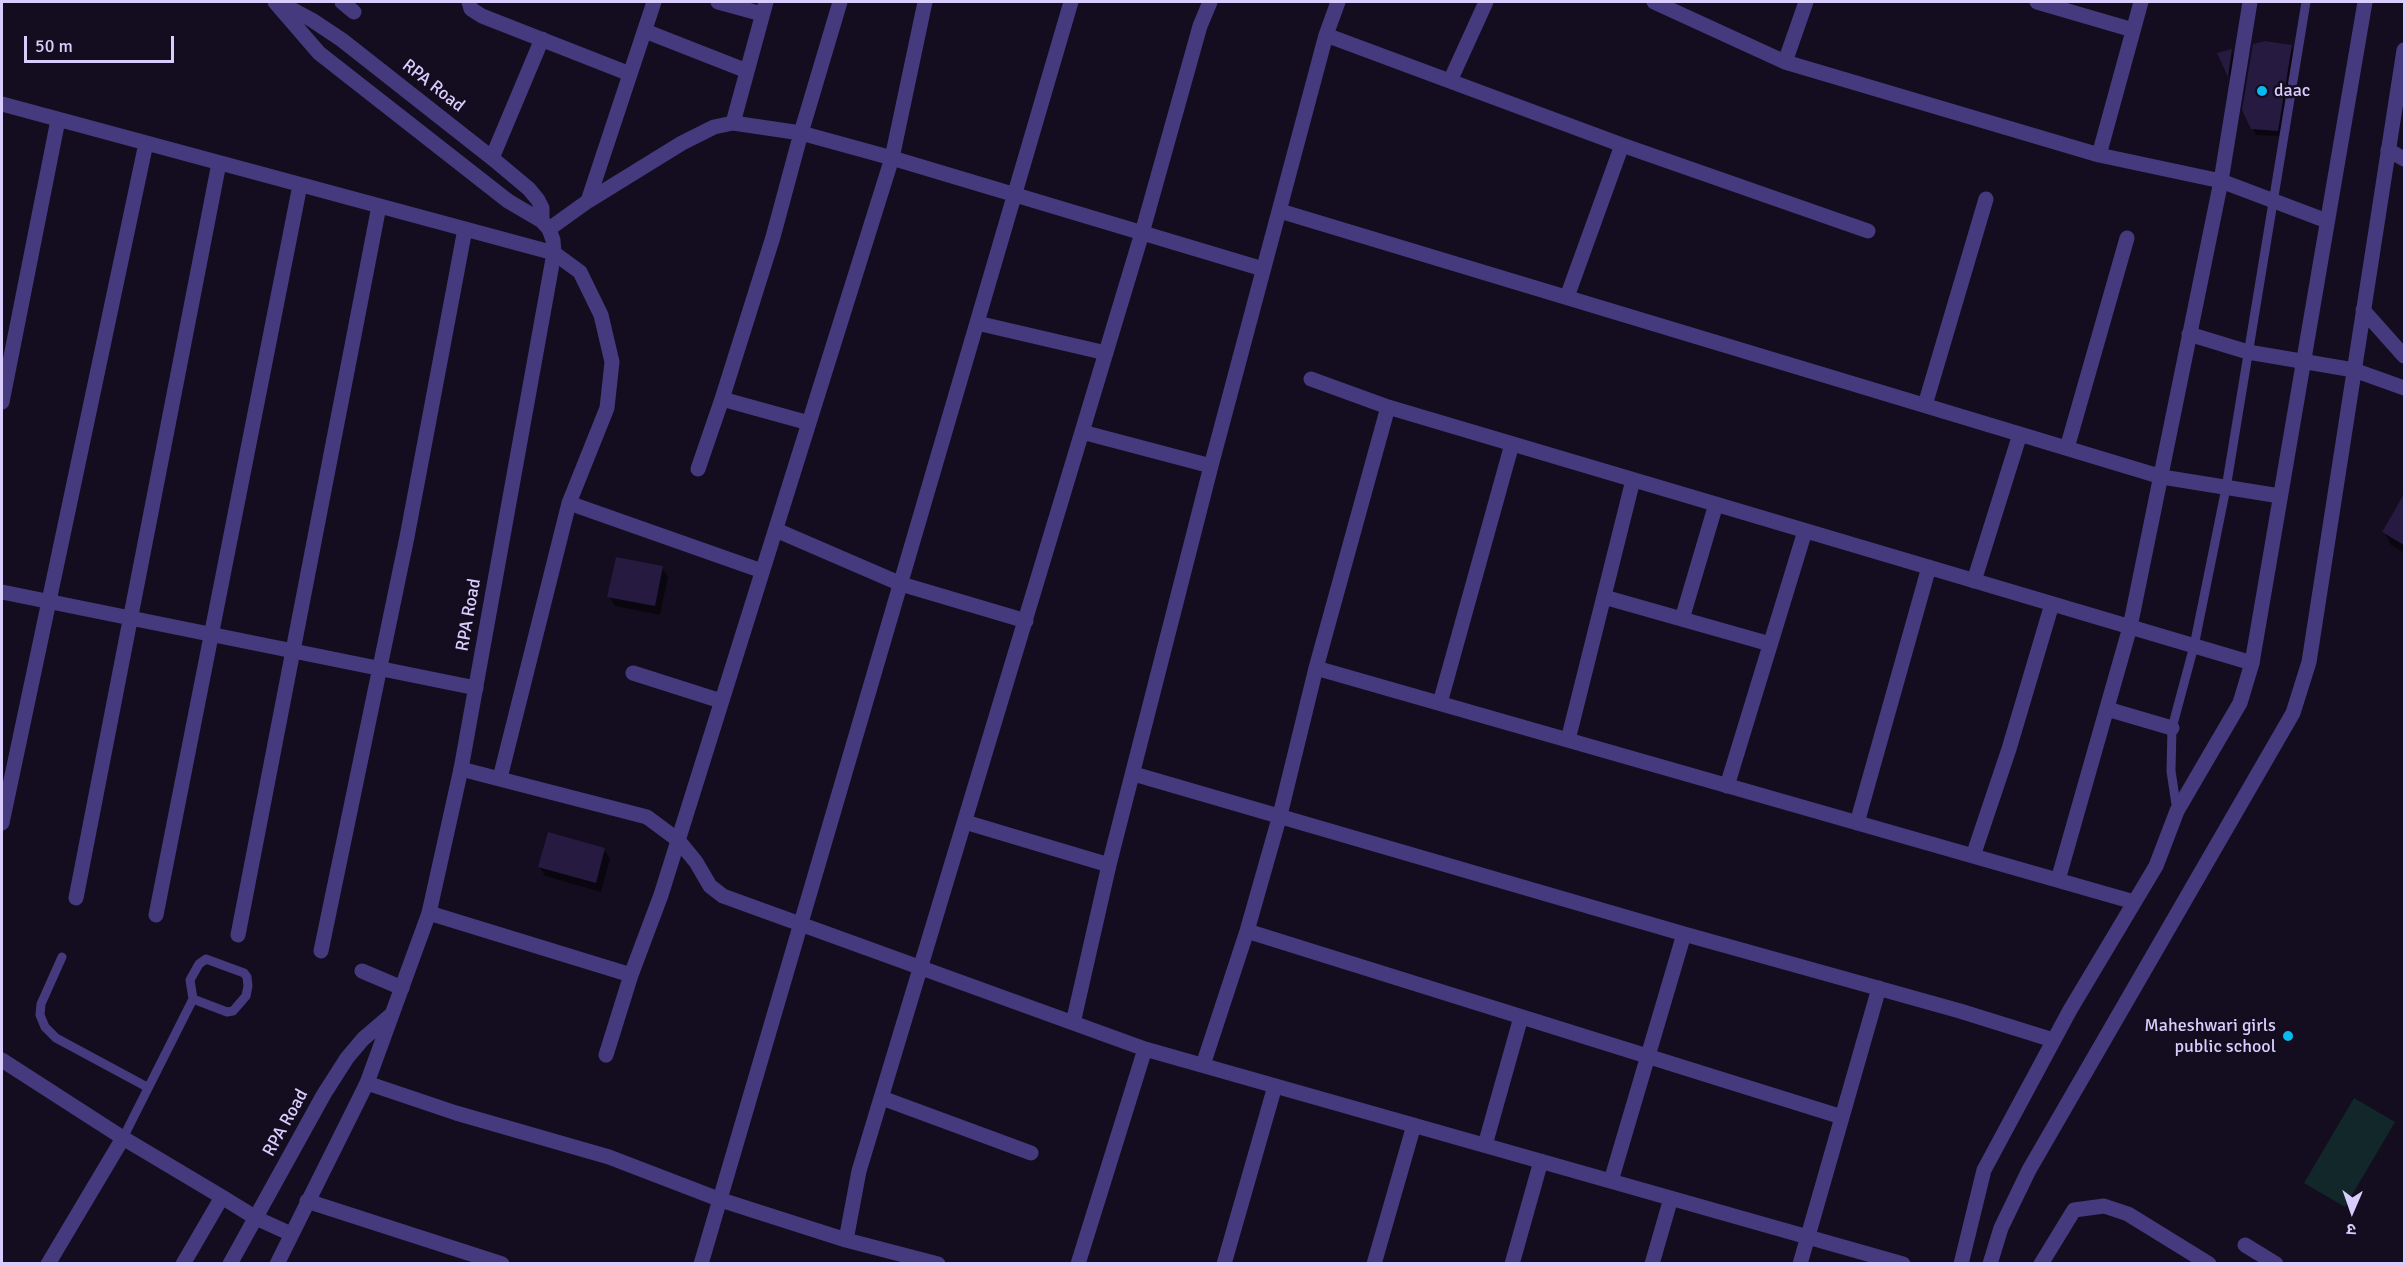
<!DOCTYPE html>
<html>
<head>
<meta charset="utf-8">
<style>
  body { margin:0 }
  #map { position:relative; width:2406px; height:1265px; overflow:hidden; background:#130d1f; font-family:Signika,"Noto Sans Devanagari",sans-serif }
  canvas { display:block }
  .frame { position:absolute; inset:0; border:3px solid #d9cdfd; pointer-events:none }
  .north { position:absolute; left:2322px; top:1181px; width:60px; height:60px; -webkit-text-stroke:4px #130d1f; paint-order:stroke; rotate:182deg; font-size:16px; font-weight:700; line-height:24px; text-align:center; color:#d9cdfd }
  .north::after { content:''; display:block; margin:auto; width:21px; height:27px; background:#d9cdfd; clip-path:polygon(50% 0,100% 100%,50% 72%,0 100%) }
  .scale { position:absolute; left:24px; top:36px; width:150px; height:27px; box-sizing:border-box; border:3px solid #d9cdfd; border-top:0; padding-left:8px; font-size:18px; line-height:21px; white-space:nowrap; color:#d9cdfd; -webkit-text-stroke:4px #130d1f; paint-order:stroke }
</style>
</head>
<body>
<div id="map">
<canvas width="2406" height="1265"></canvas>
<div class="frame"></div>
<div class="north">उ</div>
<div class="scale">50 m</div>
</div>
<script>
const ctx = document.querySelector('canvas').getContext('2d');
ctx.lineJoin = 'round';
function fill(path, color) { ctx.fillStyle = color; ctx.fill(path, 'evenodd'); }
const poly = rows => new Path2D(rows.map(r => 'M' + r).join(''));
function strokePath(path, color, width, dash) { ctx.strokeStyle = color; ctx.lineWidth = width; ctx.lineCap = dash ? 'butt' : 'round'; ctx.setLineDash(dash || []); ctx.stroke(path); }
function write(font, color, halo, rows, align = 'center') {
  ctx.font = font + ' Signika,sans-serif'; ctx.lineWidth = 5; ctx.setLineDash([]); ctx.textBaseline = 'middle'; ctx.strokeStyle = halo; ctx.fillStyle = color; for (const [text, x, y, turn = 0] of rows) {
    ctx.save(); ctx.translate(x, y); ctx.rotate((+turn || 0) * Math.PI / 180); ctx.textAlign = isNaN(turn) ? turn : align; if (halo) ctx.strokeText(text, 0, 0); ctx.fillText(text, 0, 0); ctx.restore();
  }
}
fill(poly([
  [2354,1098,2395,1122,2345,1207,2304,1183]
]), '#112729');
fill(poly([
  [2291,46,2295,52,2281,136,2256,135,2252,128],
  [2232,51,2235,57,2231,80,2219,54],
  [2404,497,2404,553,2391,545,2384,532],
  [662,568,668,577,660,615,615,606,609,596],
  [604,850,610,859,601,892,545,876,539,866]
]), '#0007');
fill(poly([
  [2265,41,2292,45,2278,131,2251,129,2242,110,2253,44],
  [2232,49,2228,77,2217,53],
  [2404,494,2404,545,2382,532],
  [616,557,663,566,655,606,607,597],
  [548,832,605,848,596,883,538,867]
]), '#261a40');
strokePath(poly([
  [2177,811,2171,771,2172,728,2194,646,2226,488,2306,2],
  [62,957,41,1004,40,1015,45,1027,56,1038,147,1087],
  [206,959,244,973,247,977,248,986,246,996,233,1011,227,1012,193,999,190,980,199,964,206,959],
  [123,1138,193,999]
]), '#453a7d', 9);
strokePath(poly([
  [342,2,354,12],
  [469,2,471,9,482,16,630,74],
  [718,2,762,14],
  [1654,2,1785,62,2099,155,2221,181,2327,221],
  [2037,2,2133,30],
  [645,31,747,71],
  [1326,35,1622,145,1868,231],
  [1785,62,1806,2],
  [1450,81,1486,2],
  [2,104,554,253,580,272,601,315,612,362,607,408,569,503,500,778],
  [733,123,766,2],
  [2388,150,2404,159],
  [2099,155,2141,2],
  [492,158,542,39],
  [588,201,654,2],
  [1280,211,2162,477,2280,496],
  [549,229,588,201,682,143,714,127,733,123,801,133,892,158,1263,269],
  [1567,297,1622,145],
  [977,323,1106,353],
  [2189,334,2248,352],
  [1311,379,1388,407,2252,663],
  [2,402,58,120],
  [1925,405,1986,199],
  [809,423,722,399,773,237,801,133,840,2],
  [1082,432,1211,466],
  [2067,448,2127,238],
  [698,469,722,399],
  [569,503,762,571],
  [776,530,901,584,1026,621],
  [1974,581,2020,434],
  [2,592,476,688],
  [1604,597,1770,644],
  [1682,619,1716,504],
  [1316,668,1388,407],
  [633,673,721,701],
  [1440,703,1512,444],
  [2107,709,2172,728],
  [1568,740,1633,480],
  [461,769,647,817,678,840,696,862,710,886,723,896,1145,1049,1903,1264],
  [1134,774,1684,934,1960,1011,2053,1040],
  [1727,786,1805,531],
  [965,822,1109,865],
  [2,823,146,143],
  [1857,823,1929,567],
  [1973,856,2009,749,2052,604],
  [2058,880,2130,627,2221,181,2250,2],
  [76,898,219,163],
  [429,913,631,975,661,895,892,158,925,2],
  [156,915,300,185],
  [1247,931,1280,815,1316,668,2134,902],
  [238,935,379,206],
  [321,951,407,537,465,229],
  [362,971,402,988],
  [1073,1023,1109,865,1211,466,1326,35,1338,2],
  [606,1055,631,975],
  [2,1060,123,1138,222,1197,256,1218,291,1234],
  [1203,1065,1247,931,1842,1117],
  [367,1083,456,1113,609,1157,721,1200,846,1240,938,1264],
  [882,1098,1031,1153],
  [1485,1145,1521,1017],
  [1611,1181,1684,934],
  [307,1201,502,1264],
  [846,1240,859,1171,1142,233,1200,26,1210,2],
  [2245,1245,2276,1264],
  [48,1264,123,1138],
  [183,1264,222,1197],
  [701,1264,1071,2],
  [1078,1264,1145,1049],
  [1224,1264,1275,1086],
  [1374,1264,1414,1125],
  [1512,1264,1541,1161],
  [1652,1264,1671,1198],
  [1800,1264,1879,988],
  [2041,1264,2074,1210,2104,1206,2128,1214,2209,1264]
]), '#453a7d', 15);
strokePath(poly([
  [275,2,319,53,508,201,542,221,549,229,553,240,554,253,461,769,429,913,367,1083,277,1264],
  [280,3,312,20,342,40,492,158,529,189,538,200,542,208,542,221],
  [2363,310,2404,356],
  [2248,352,2354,370,2404,388],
  [230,1264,324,1094,347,1058,363,1039,391,1015],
  [1961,1264,1984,1170,2070,1010,2156,866,2177,811,2240,703,2252,663,2365,2],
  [1990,1264,2001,1228,2029,1170,2293,713,2309,662,2404,50]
]), '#453a7d', 15);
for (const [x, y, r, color] of [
  [2262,91,6,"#08baef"],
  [2288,1036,6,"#08baef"]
]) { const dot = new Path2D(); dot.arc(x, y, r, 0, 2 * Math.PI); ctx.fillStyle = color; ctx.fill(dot); strokePath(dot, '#130d1f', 2); }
write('18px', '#d9cdfd', '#130d1f', [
  ["RPA Road",433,86,38],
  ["RPA Road",469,615,-80],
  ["RPA Road",286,1123,-61]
]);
write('18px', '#d9cdfd', '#130d1f', [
  ["daac",2274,91],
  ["Maheshwari girls",2276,1026,"right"],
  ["public school",2276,1047,"right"]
], 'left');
</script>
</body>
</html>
